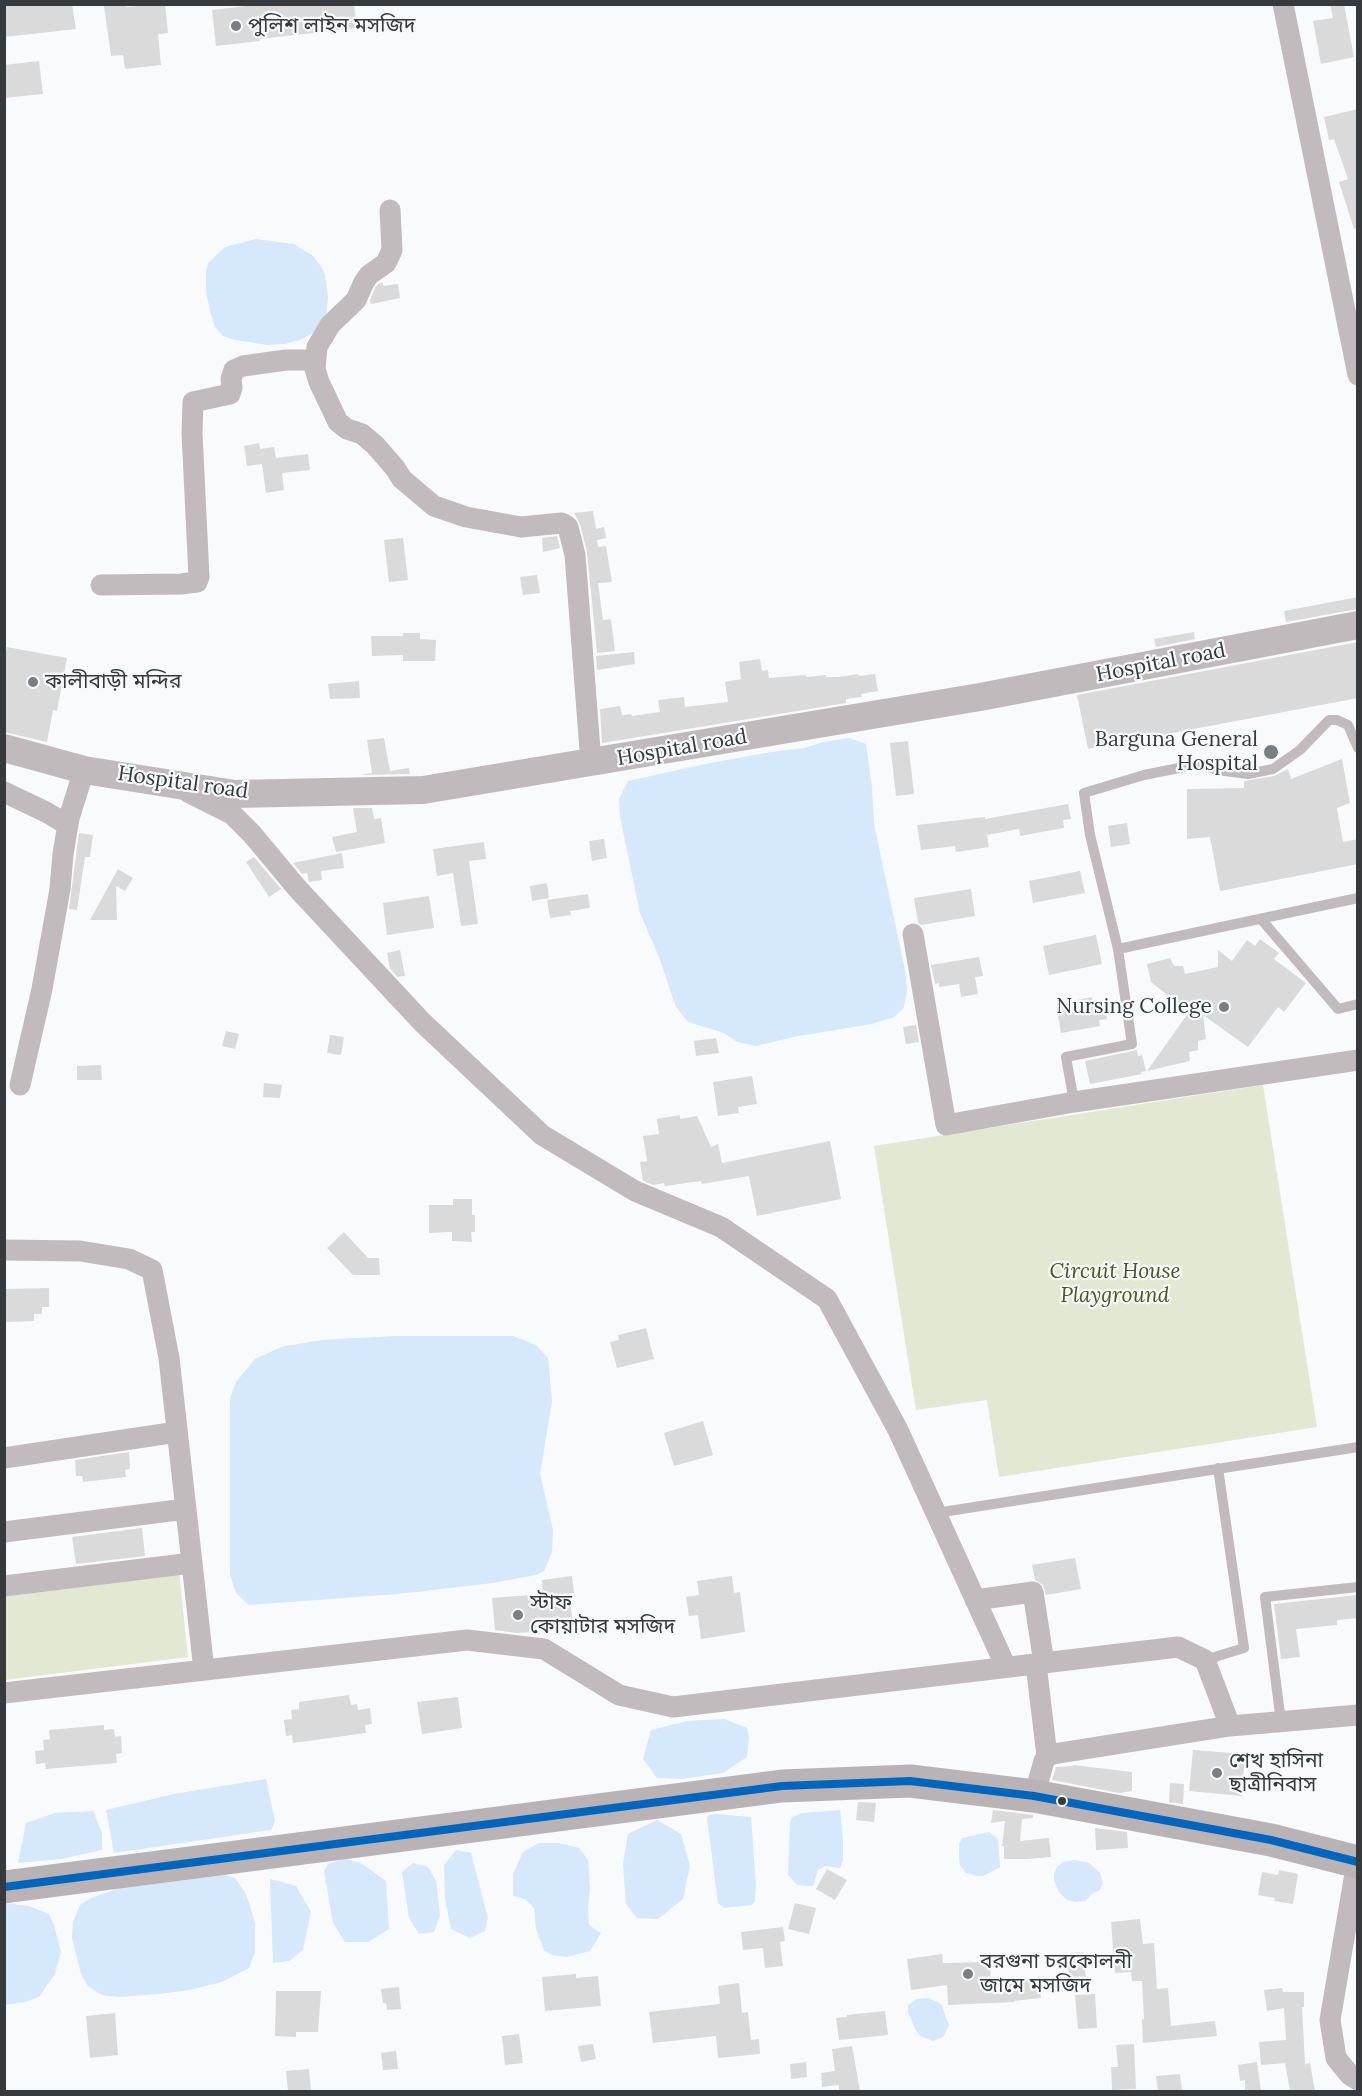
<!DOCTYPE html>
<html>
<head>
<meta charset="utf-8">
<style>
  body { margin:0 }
  #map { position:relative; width:1362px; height:2096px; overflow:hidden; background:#f8fafc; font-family:Lora,serif }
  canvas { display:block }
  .frame { position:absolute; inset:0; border:6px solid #373a3d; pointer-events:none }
</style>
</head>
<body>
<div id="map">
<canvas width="1362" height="2096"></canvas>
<div class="frame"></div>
</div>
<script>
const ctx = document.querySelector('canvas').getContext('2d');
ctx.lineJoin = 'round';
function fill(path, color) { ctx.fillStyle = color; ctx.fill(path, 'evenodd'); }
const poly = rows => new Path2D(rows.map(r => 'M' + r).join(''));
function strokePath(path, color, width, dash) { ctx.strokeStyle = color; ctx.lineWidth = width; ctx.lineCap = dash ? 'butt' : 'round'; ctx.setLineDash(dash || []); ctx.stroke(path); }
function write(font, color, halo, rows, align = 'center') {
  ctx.font = font + ' Lora,"Noto Sans Bengali",serif'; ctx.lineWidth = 4.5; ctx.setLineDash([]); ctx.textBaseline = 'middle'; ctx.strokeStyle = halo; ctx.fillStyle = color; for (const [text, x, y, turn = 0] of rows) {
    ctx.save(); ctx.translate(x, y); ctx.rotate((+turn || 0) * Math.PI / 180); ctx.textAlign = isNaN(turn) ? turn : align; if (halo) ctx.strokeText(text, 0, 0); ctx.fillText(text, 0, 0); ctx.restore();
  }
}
fill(poly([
  [1263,1085,1317,1427,999,1477,987,1400,916,1410,874,1146],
  [179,1571,188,1657,5,1680,4,1591]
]), '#e3e8d2');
fill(poly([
  [256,239,294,244,313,256,320,265,325,275,328,297,326,319,317,331,302,339,285,344,268,345,235,340,223,336,215,327,210,311,206,290,206,273,208,263,225,247],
  [849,738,866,744,872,787,874,824,905,970,907,991,904,1007,894,1017,872,1024,793,1037,756,1046,737,1042,724,1033,688,1022,676,1007,659,957,640,913,620,817,619,799,628,781,705,764,771,752,804,748,823,742],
  [395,1336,513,1336,536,1345,548,1358,552,1401,540,1474,553,1530,552,1552,544,1571,536,1575,493,1583,398,1594,249,1605,236,1593,230,1575,230,1398,236,1382,255,1359,281,1347,321,1340],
  [724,1719,747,1728,749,1737,747,1757,723,1773,682,1779,657,1778,643,1759,651,1730,687,1721],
  [266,1779,275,1821,271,1830,114,1853,106,1810,174,1794],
  [840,1810,843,1840,843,1861,840,1868,825,1866,818,1870,813,1886,797,1885,788,1875,790,1823,792,1817,802,1813],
  [93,1811,102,1833,102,1850,61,1859,18,1863,26,1823,55,1813],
  [717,1814,751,1817,756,1885,755,1901,752,1905,724,1908,718,1903,707,1818,709,1815],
  [657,1820,681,1834,690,1866,683,1899,658,1919,637,1918,626,1904,623,1864,628,1834],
  [989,1832,998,1839,1000,1867,983,1876,976,1876,966,1873,960,1865,959,1859,959,1844,962,1838],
  [539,1843,559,1843,579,1848,588,1860,590,1888,588,1909,589,1925,601,1933,590,1951,567,1957,552,1955,544,1950,536,1929,534,1908,525,1899,513,1896,513,1874,523,1852],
  [456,1850,471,1853,488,1918,485,1931,470,1938,451,1929,445,1899,444,1865],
  [345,1859,361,1863,386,1881,389,1929,368,1942,345,1942,333,1923,324,1871,329,1863],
  [1074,1860,1089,1863,1100,1873,1103,1883,1100,1890,1093,1893,1085,1901,1075,1902,1067,1900,1059,1892,1054,1881,1054,1874,1057,1867,1063,1862],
  [413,1863,428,1867,436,1881,440,1915,434,1932,419,1934,409,1918,402,1872],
  [218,1873,235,1878,245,1892,250,1906,255,1924,255,1952,249,1968,222,1982,190,1990,159,1994,119,1997,102,1995,88,1986,81,1974,72,1938,73,1922,80,1905,91,1898,122,1887],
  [270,1879,296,1886,311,1912,303,1950,289,1961,273,1963],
  [5,1903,29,1906,49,1914,54,1925,61,1952,55,1974,39,1997,25,2002,5,2005],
  [929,1998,941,2004,949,2025,943,2037,933,2041,920,2036,915,2029,908,2012,908,2005,917,1999]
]), '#d6e8fb');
fill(poly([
  [4,4,72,4,76,29,4,37],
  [126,4,126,7,165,4,168,33,158,34,161,65,125,69,123,55,111,56,104,6],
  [263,4,354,4,357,28,259,39,260,41,216,46,212,10],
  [1330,4,1344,4,1354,57,1321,64,1313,21,1333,18],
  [39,61,43,94,4,98,4,65],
  [1358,109,1358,228,1354,229,1339,182,1348,179,1334,139,1329,140,1324,117],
  [383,282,383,286,398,284,400,298,371,304,370,300,375,288,378,284],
  [259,443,260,449,274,447,276,458,308,454,310,470,282,473,284,490,266,493,262,464,247,466,244,446],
  [593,511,596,529,604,527,606,538,597,540,598,547,606,546,612,582,598,583,603,620,611,619,615,651,597,653,587,552,580,524,574,513],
  [557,536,560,548,543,552,542,538],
  [403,538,408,580,389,582,384,540],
  [537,575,540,593,523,595,520,577],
  [1358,597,1358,609,1286,622,1284,611],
  [1194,632,1195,639,1156,647,1154,639],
  [403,633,420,633,420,639,436,640,435,661,403,661,403,655,372,656,371,636,403,636],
  [1358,642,1358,698,1088,749,1077,695],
  [7,647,67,658,57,711,53,710,47,742,4,732,4,662],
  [634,652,635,664,597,670,596,656],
  [760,659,762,671,768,670,769,678,806,675,806,677,826,675,826,677,839,677,858,674,859,676,875,674,878,691,861,694,862,697,846,699,846,703,602,743,600,709,620,706,622,715,631,714,632,716,660,712,658,700,684,697,685,707,728,702,725,682,741,679,739,662],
  [359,681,360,698,330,699,328,684],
  [384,738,390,771,409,768,410,774,359,775,372,773,367,740],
  [908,741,914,794,896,796,890,743],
  [1342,759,1350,803,1337,808,1343,842,1358,839,1358,864,1220,891,1210,837,1187,839,1187,789,1244,788,1244,781,1274,776,1288,769,1291,779],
  [1068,804,1071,819,1063,820,1064,828,1020,836,1019,829,987,835,989,847,956,852,955,846,921,850,917,825,985,817,985,819],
  [353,808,372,808,374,819,381,818,385,843,336,852,332,837,357,832],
  [1127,823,1130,844,1111,847,1108,826],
  [79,833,93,835,90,857,85,857,77,910,69,909],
  [604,839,607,858,592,861,589,841],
  [484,842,486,859,469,861,478,924,461,926,453,873,437,876,433,849],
  [342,853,344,868,321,871,322,880,309,882,307,873,302,874,293,863],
  [254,857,281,889,269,897,246,862],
  [118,869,133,878,125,891,116,886,117,920,90,920],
  [1080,871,1085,893,1033,903,1029,881],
  [547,883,549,898,532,901,530,886],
  [971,889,975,916,921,925,918,923,914,898],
  [588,894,590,908,570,911,571,915,550,918,547,900],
  [429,896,434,928,387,935,383,903],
  [1096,935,1102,964,1049,975,1043,946],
  [1260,939,1279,953,1274,959,1306,983,1284,1012,1278,1007,1248,1047,1203,1015,1206,1039,1198,1041,1198,1050,1189,1052,1190,1061,1147,1071,1189,1012,1151,982,1147,964,1170,958,1174,966,1183,966,1185,974,1218,967,1218,950,1232,961,1247,940,1255,946],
  [400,950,405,976,397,977,390,968,387,953],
  [979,957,983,976,975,977,978,994,961,997,959,984,939,987,939,983,935,984,931,965],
  [1092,997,1093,1004,1104,1002,1107,1019,1099,1020,1100,1026,1061,1033,1057,1009,1078,1005,1077,1000],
  [916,1025,919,1042,906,1044,903,1027],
  [226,1031,239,1034,235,1049,222,1046],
  [330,1035,344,1037,341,1055,327,1053],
  [716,1038,719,1053,696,1056,694,1041],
  [1137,1050,1138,1056,1142,1055,1146,1071,1141,1072,1142,1074,1090,1084,1085,1061],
  [101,1065,102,1080,77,1080,77,1066],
  [752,1076,757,1104,738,1107,739,1113,718,1116,713,1082],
  [264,1083,282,1085,280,1098,263,1097],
  [680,1115,680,1119,697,1116,711,1147,718,1144,722,1163,830,1141,841,1199,757,1216,749,1176,702,1184,701,1181,665,1186,664,1183,654,1185,643,1181,640,1162,647,1161,643,1136,659,1134,657,1119],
  [453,1199,472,1199,472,1215,475,1215,475,1232,471,1232,472,1242,452,1241,452,1232,429,1233,429,1205,453,1205],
  [344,1232,368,1258,379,1258,380,1275,353,1275,327,1248],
  [49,1288,49,1307,42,1307,42,1314,34,1314,34,1321,5,1322,4,1289],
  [646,1328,654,1359,617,1368,610,1342,619,1340,618,1335],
  [703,1421,713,1455,674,1466,664,1433],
  [129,1452,130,1469,125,1470,126,1477,83,1482,82,1476,76,1476,75,1460],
  [142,1528,145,1556,76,1564,72,1537],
  [1075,1558,1081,1589,1046,1595,1043,1585,1035,1580,1032,1565],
  [572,1576,574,1593,569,1593,573,1624,543,1628,544,1631,517,1633,495,1630,492,1598,543,1594,542,1580],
  [732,1576,734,1593,740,1592,745,1632,701,1639,698,1615,689,1616,686,1597,699,1595,697,1581],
  [1358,1595,1358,1618,1337,1620,1337,1625,1296,1629,1300,1657,1281,1659,1274,1604],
  [349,1695,351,1705,357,1704,358,1710,370,1708,372,1724,365,1725,366,1733,293,1743,292,1735,286,1736,284,1720,292,1719,291,1710,299,1709,299,1702],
  [458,1697,462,1728,422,1734,417,1702],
  [104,1725,104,1730,114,1729,115,1737,121,1736,122,1753,116,1754,117,1763,46,1769,45,1763,36,1764,35,1751,44,1750,43,1740,50,1739,49,1730],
  [1193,1750,1245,1754,1242,1796,1189,1791],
  [1073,1765,1132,1772,1132,1791,1119,1793,1052,1780,1056,1767,1073,1766],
  [1170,1783,1184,1784,1183,1804,1169,1802],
  [858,1802,876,1803,874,1822,856,1820],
  [993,1810,1033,1815,1033,1818,1022,1819,1020,1841,1049,1838,1051,1857,1028,1859,1004,1859,1004,1846,1002,1846,1005,1821,991,1823],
  [1095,1828,1127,1832,1128,1848,1096,1850],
  [827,1869,847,1880,835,1900,816,1889],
  [1279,1870,1298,1874,1293,1904,1274,1901,1275,1898,1258,1895,1262,1872,1278,1875],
  [795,1903,816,1908,809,1934,788,1929],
  [1140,1919,1143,1944,1154,1943,1157,1989,1168,1988,1171,2026,1215,2021,1217,2036,1143,2043,1142,2019,1144,2019,1142,1981,1132,1981,1131,1972,1115,1973,1111,1922],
  [783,1927,785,1941,780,1942,783,1966,765,1968,763,1948,743,1950,741,1932],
  [1083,1952,1086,1979,1069,1981,1067,1953],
  [942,1954,943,1963,990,1962,991,1982,1039,1978,1041,1998,1014,2001,1014,2002,948,2005,947,1985,911,1990,907,1959],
  [576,1974,576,1978,598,1976,601,2006,545,2011,542,1977],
  [739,1983,742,2013,748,2012,751,2040,759,2039,760,2054,718,2058,716,2036,653,2043,649,2012,720,2004,718,1986],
  [399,1987,401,2009,387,2010,386,2003,383,2003,381,1989],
  [1282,1988,1283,1992,1304,1992,1304,2007,1302,2007,1305,2064,1310,2063,1315,2091,1290,2091,1285,2063,1261,2065,1259,2042,1286,2040,1284,2008,1267,2011,1264,1990],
  [276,1991,321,1991,318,2032,296,2032,296,2037,275,2036],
  [1095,1994,1097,2028,1078,2029,1075,1995],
  [885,2011,888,2035,839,2040,836,2018,847,2017,847,2015],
  [115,2013,118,2055,90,2058,86,2016],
  [519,2034,523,2063,505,2065,502,2036],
  [593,2044,596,2059,581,2062,578,2046],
  [1134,2044,1136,2089,1112,2090,1111,2067,1118,2067,1116,2045],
  [852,2046,860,2091,839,2091,839,2085,822,2087,821,2073,835,2071,832,2049],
  [396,2051,398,2069,383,2070,381,2053],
  [806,2062,807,2077,791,2079,790,2064],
  [1257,2062,1261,2091,1245,2091,1245,2080,1240,2081,1238,2065],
  [309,2069,311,2091,288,2091,286,2071],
  [1180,2074,1182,2091,1158,2091,1156,2076]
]), '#dbdada');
strokePath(poly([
  [1261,919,1338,1009,1358,1004],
  [1118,949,1090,835,1084,793,1144,775,1199,764,1217,770,1248,774,1273,769,1300,750,1329,720,1337,720,1348,725,1358,748],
  [1074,1102,1066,1057,1132,1044,1118,949,1358,898],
  [936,1513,1358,1447],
  [1205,1660,1244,1648,1218,1468],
  [1281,1722,1265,1597,1358,1587]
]), '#c2bbbd', 10);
strokePath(poly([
  [1283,4,1358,375],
  [390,210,392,250,386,263,369,275,364,282,356,300,330,325,317,347,315,369,319,382,338,422,347,429,362,434,375,445,395,468,402,479,434,506,466,517,521,527,562,523,568,527,575,555,591,763],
  [101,585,181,584,197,582,199,577,192,433,193,402,230,394,232,388,231,379,234,370,243,366,286,360,316,360],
  [4,792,46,812,68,825],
  [188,792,232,814,252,834,297,888,422,1022,542,1135,635,1191,721,1227,827,1299,898,1430,1006,1667],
  [913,934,946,1125,1074,1102,1358,1060],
  [20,1085,42,989,60,889,63,854,69,818,84,770],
  [4,1250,80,1251,129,1259,152,1270,169,1358,204,1670],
  [4,1458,177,1432],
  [4,1532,186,1509],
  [4,1586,192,1563],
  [975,1600,1033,1592,1044,1663],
  [1036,1664,1047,1756],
  [4,1693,467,1640,544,1649,619,1695,673,1707,1178,1647,1205,1660,1230,1726],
  [1034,1796,1044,1761,1047,1756,1053,1754,1230,1726,1358,1715],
  [1357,1862,1330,2020,1336,2058,1350,2075,1358,2080]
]), '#c2bbbd', 21);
strokePath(poly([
  [4,748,84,770,235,794,423,790,980,697,1358,625]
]), '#c1babc', 28);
strokePath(poly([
  [4,1887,782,1786,910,1781,1034,1796,1271,1840,1358,1862]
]), '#bab3b5', 33);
strokePath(poly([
  [4,1887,782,1786,910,1781,1034,1796,1271,1840,1358,1862]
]), '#0065bd', 8);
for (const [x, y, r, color] of [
  [236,26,6,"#7b7d80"],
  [33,682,6,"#7b7d80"],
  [1271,752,8,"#7b7d80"],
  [1224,1007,6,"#7b7d80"],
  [518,1615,6,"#7b7d80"],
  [1217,1773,6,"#7b7d80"],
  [1062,1801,5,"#373a3d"],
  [968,1974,6,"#7b7d80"]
]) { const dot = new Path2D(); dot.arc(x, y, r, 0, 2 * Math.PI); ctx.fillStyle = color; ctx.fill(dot); strokePath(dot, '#f7fafd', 2); }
write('21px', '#373a3d', '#f7fafd', [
  ["পুলিশ লাইন মসজিদ",248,26],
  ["কালীবাড়ী মন্দির",45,682],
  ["Barguna General",1258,740,"right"],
  ["Hospital",1258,764,"right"],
  ["Nursing College",1212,1007,"right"],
  ["স্টাফ",530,1603],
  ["কোয়াটার মসজিদ",530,1627],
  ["শেখ হাসিনা",1229,1761],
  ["ছাত্রীনিবাস",1229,1785],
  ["বরগুনা চরকোলনী",980,1962],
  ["জামে মসজিদ",980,1986]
], 'left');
write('21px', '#373a3d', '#f7fafd', [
  ["Hospital road",1161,663,-11],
  ["Hospital road",682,748,-10],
  ["Hospital road",183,783,8]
]);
write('italic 21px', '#4d5618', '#f7fafd', [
  ["Circuit House",1115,1272],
  ["Playground",1115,1296]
]);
</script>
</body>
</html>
